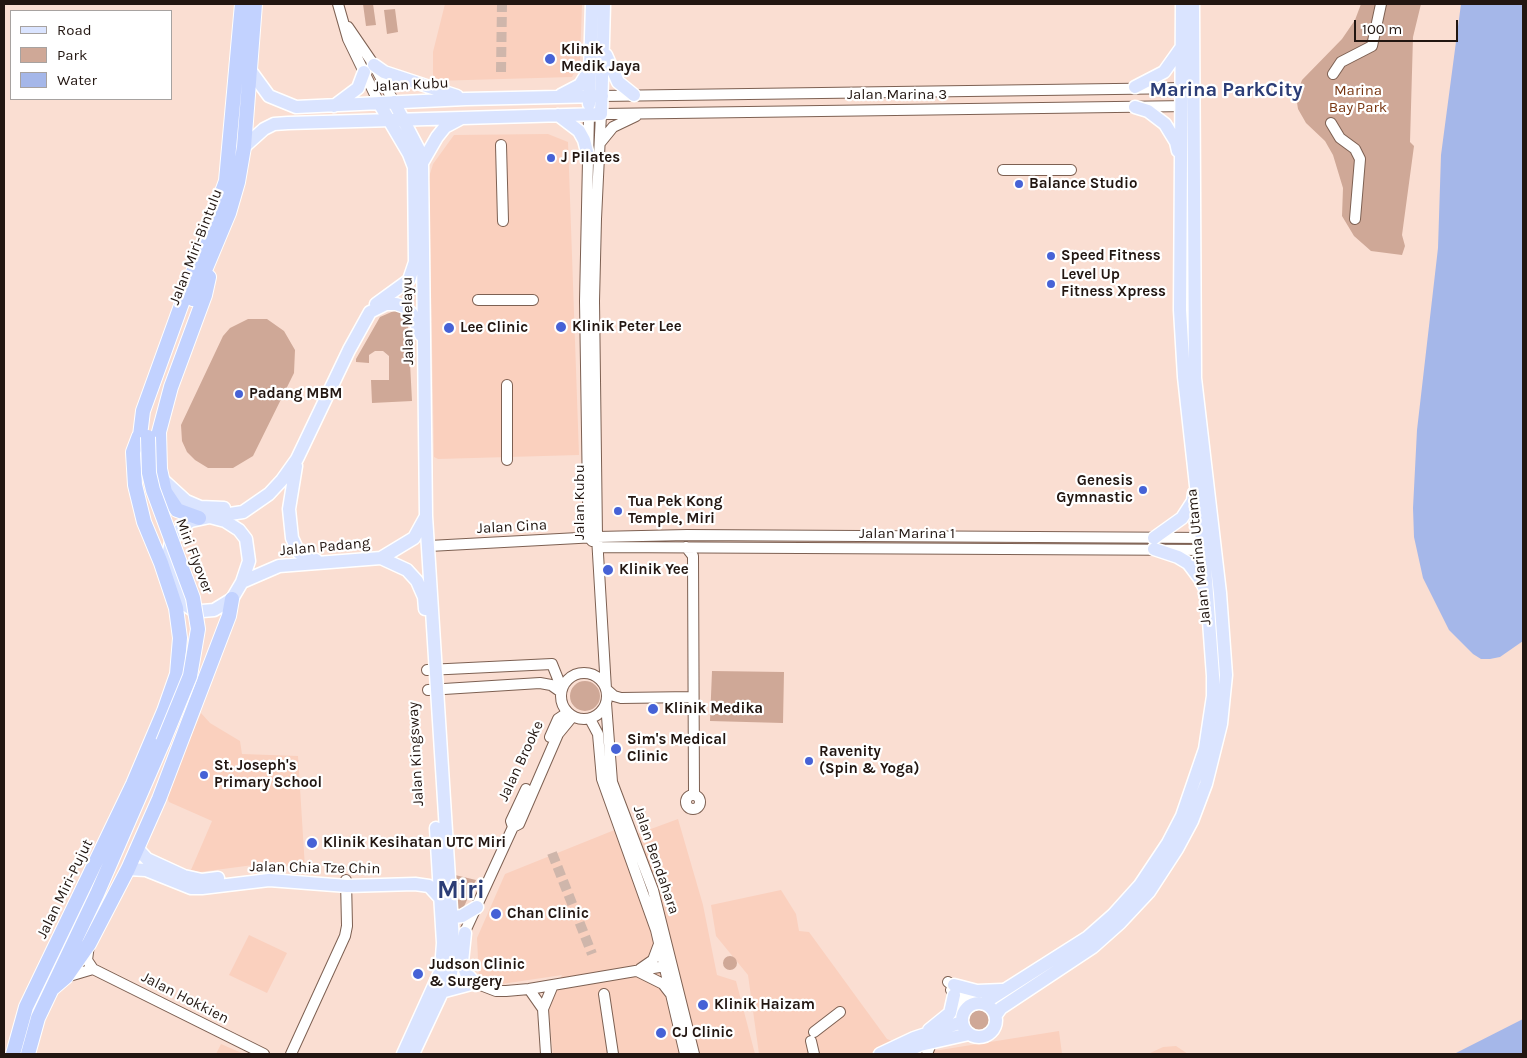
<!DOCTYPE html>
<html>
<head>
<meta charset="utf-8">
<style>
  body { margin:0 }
  #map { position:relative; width:1527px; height:1058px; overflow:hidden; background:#faded2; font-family:Karla,sans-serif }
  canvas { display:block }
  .frame { position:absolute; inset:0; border:5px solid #221611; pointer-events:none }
  .legend { position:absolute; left:10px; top:10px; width:162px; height:90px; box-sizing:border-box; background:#fff; border:1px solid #a7a2a0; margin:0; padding:6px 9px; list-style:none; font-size:15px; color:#221611 }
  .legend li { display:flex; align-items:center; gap:10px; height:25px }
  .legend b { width:25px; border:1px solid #a7a2a0 }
  .scale { position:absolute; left:1354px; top:20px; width:104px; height:22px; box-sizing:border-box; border:2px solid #221611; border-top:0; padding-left:6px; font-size:15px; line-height:18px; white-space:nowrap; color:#221611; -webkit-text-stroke:4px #fff; paint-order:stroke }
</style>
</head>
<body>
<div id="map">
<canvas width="1527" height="1058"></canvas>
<div class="frame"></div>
<ul class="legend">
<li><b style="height:6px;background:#dae4ff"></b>Road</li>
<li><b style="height:14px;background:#cfa897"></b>Park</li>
<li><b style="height:14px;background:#a5b7e9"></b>Water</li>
</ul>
<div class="scale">100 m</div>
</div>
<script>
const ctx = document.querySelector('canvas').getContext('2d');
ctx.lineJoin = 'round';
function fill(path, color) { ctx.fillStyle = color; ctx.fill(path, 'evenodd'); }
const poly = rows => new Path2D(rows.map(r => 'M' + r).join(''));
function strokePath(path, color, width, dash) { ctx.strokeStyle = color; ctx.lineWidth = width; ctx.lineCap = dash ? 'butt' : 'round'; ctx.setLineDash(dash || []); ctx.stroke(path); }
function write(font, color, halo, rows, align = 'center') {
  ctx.font = font + ' Karla,sans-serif'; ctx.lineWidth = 4.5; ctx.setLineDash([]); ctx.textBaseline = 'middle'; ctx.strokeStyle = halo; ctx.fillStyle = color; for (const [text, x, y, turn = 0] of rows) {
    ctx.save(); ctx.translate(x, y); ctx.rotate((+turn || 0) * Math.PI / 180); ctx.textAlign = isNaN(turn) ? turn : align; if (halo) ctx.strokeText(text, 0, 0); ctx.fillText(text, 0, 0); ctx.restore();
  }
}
fill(poly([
  [445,4,582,4,580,60,572,77,433,81,433,52],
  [548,134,568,142,579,455,438,459,434,457,429,177,433,164,454,135],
  [201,713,210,723,240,741,242,754,298,756,305,868,261,864,200,872,191,870,212,821,169,802,166,794],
  [678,819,703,905,717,975,736,981,755,1054,553,1054,548,1006,562,975,495,985,479,980,477,938,505,874,617,829,621,840],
  [781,890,796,914,799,931,809,932,887,1039,910,1048,940,1050,1059,1031,1062,1054,759,1054,748,975,716,936,711,905],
  [249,935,287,953,267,993,229,975],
  [221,1044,244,1054,216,1054],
  [1176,1046,1188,1054,1148,1054,1163,1047]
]), '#fad0be');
fill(poly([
  [363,4,373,4,376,25,366,26],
  [1361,4,1421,4,1413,37,1410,142,1414,146,1402,235,1405,246,1402,255,1371,251,1354,236,1342,216,1343,188,1333,155,1325,141,1306,123,1298,109,1296,96,1302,80,1342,39,1355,20],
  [395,9,398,32,387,34,384,10],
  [396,310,405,317,408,325,412,401,372,403,371,380,389,380,389,356,383,351,375,351,369,355,369,363,356,362,356,359,380,317],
  [248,319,267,319,284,331,295,350,294,373,253,456,233,468,208,468,195,460,187,452,182,441,181,425,223,336,230,328],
  [712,671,784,672,783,723,710,721],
  '570 696a15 15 0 1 1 30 0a15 15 0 1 1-30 0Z',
  [455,875,476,880,462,911,457,912],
  '723 963a7 7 0 1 1 14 0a7 7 0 1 1-14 0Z',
  '967 1020a11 11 0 1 1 22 0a11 11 0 1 1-22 0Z'
]), '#cfa897');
fill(poly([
  [1461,4,1523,4,1523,641,1500,657,1490,659,1481,659,1473,654,1449,630,1423,578,1414,537,1413,508,1417,430,1438,248,1441,155],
  [1523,1019,1523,1054,1454,1054]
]), '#a5b7e9');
strokePath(poly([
  [501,72,502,4],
  [552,853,592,954]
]), '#cfb6ab', 10, [10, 5]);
const minor = poly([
  [338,4,348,39,379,103],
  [348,27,374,65,394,102],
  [1333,74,1341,62,1372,46,1381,4],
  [602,96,1188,88],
  [589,114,585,301,588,497,589,537,592,541],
  [1331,123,1340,138,1355,149,1360,159,1355,219],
  [600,143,613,127,636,116],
  [501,145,503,221],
  [1003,170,1071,170],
  [478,300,533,300],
  [507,385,507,460],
  [429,546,597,537,687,535,1209,538],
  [598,547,1209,550],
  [686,547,693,556,694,795],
  [427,670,552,664,562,689],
  '561 696a23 23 0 1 1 46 0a23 23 0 1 1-46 0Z',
  [428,690,540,683,551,685,561,692],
  [693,697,621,698,614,696,606,689,597,537,594,301,596,219,601,114,1189,106],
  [606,703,612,782,653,890,694,1054],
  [590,719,598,734,602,779,656,930,685,1054],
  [550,737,558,719,567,713],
  '686 802a7 7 0 1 1 14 0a7 7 0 1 1-14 0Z',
  [513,827,511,821,526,789],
  [462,938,513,827,519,824,558,734,572,717],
  [89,945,87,960,93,969,264,1054],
  [640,969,653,960,659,944],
  [444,971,496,991,506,991,529,989,671,965],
  [637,971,663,984,670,993],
  [66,977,93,969],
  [948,982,976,1003],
  [529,989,543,1009],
  [951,990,966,1010],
  [604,994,613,1054],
  [814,1032,840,1012],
  [811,1041,814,1054],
  [291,1054,345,936,347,926,346,880],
  [546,1054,543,1009,553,985],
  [927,1054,932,1041]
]);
const major = poly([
  [606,55,618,82,634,95],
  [374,65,384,72,457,96],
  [250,70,269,96,296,107,466,99,602,96],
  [1135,87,1164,72,1181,48],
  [561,95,580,85,590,69],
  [394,102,419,150,422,163,426,516,454,957,451,973,413,1054],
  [589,104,592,4],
  [334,106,358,88,364,72],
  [1135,107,1148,111,1165,124,1176,142,1178,151],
  [558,115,579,131,584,140,587,152],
  [244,147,264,129,274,124,288,123,601,114,604,4],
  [422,163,437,137,445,127,460,119],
  [376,304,409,280,415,262,414,167,409,154,379,103],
  [296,466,289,509,292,538,299,553,316,560],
  [162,479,186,501,200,507,224,508],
  [210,517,243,512,269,494,282,480,297,459,349,350,370,312,386,304,396,304,405,307,412,314,421,335],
  [210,517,225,521,239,530,246,539,249,561,242,582,232,599,214,610,202,611,193,610,184,604,169,560,169,551,171,542,184,525,191,521,210,517],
  [1154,538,1182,518,1193,501,1194,493],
  [1154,549,1178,557,1188,563,1200,579,1205,589],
  [381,558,407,570,417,581,424,597,425,609],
  [242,582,279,566,381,558,414,538,425,518],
  [137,848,147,859,184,876,202,880,218,878],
  [128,869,146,870,191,888,202,888,269,880,347,886,415,884,429,886,439,897],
  [450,914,454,917,462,916,477,907],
  [954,985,977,991,1002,990],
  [441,992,475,983,466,973,462,962,465,933],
  '962 1020a17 17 0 1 1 34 0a17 17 0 1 1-34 0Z',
  [984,1003,1088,937,1113,915,1140,885,1168,843,1182,816,1205,749,1213,696,1213,676,1205,567,1184,377,1180,310,1182,4],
  [996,1015,1001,1008,1093,947,1120,923,1149,892,1177,849,1192,821,1206,784,1221,724,1226,675,1220,593,1195,378,1193,4],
  [929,1030,950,1013,954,995],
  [403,1054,441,970,443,943,436,828],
  [880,1054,914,1038,962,1022],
  [902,1054,920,1045,969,1034]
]);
const highway = poly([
  [193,299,229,213,238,182,244,147,255,4],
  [139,444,143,411,226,181,242,4],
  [199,518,177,510,165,492,160,469,159,432,171,387,205,295,209,277],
  [52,989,66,977,89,944,128,869,159,799,229,616,232,599],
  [13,1054,26,1007,133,784,164,711,177,674,180,638,176,608,161,563,144,522,135,485,133,452,139,436],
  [28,1054,38,1018,97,894,163,742]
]);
strokePath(minor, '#7d6052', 12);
strokePath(major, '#fff', 15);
strokePath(highway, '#fff', 16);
strokePath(minor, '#fff', 10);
strokePath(major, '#dae4ff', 12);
strokePath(highway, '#c2d2ff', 14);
const highwayBridge = poly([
  [148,437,149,473,153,490,193,598,198,629,190,676,163,742]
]);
strokePath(highwayBridge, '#fff', 16, []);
strokePath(highwayBridge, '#c2d2ff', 14);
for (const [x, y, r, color] of [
  [550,59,6,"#4662d6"],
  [551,158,5,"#4662d6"],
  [1019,184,5,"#4662d6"],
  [1051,256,5,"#4662d6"],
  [1051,284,5,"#4662d6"],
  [561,327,6,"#4662d6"],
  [449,328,6,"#4662d6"],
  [239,394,5,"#4662d6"],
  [1143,490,5,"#4662d6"],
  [618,511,5,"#4662d6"],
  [608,570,6,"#4662d6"],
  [653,709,6,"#4662d6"],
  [616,749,6,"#4662d6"],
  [809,761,5,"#4662d6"],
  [204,775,5,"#4662d6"],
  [312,843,6,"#4662d6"],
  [496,914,6,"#4662d6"],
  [418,974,6,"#4662d6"],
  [703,1005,6,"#4662d6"],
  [661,1033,6,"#4662d6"]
]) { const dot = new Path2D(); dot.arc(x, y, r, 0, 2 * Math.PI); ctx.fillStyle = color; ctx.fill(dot); strokePath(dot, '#fff', 2); }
write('bold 15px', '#221611', '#fff', [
  ["Klinik",561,50],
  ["Medik Jaya",561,67],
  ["J Pilates",561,158],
  ["Balance Studio",1029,184],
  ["Speed Fitness",1061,256],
  ["Level Up",1061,275],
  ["Fitness Xpress",1061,292],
  ["Klinik Peter Lee",572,327],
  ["Lee Clinic",460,328],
  ["Padang MBM",249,394],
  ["Genesis",1133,481,"right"],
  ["Gymnastic",1133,498,"right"],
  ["Tua Pek Kong",628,502],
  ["Temple, Miri",628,519],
  ["Klinik Yee",619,570],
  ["Klinik Medika",664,709],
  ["Sim's Medical",627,740],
  ["Clinic",627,757],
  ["Ravenity",819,752],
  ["(Spin & Yoga)",819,769],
  ["St. Joseph's",214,766],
  ["Primary School",214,783],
  ["Klinik Kesihatan UTC Miri",323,843],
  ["Chan Clinic",507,914],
  ["Judson Clinic",429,965],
  ["& Surgery",429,982],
  ["Klinik Haizam",714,1005],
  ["CJ Clinic",672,1033]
], 'left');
write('15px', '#221611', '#fff', [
  ["Jalan Kubu",411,85,-3],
  ["Jalan Marina 3",897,95],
  ["Jalan Miri-Bintulu",196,247,-69],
  ["Jalan Melayu",408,321,-91],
  ["Jalan Kubu",580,502,-90],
  ["Jalan Cina",512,527,-3],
  ["Jalan Marina 1",907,534],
  ["Jalan Padang",325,547,-5],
  ["Miri Flyover",194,556,69],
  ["Jalan Marina Utama",1199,557,-96],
  ["Jalan Kingsway",416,754,-93],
  ["Jalan Brooke",521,761,-65],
  ["Jalan Bendahara",656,860,71],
  ["Jalan Chia Tze Chin",315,868,1],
  ["Jalan Miri-Pujut",65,889,-64],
  ["Jalan Hokkien",185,998,27]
]);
write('15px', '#7a3814', '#fff', [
  ["Marina",1358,91],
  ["Bay Park",1358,108]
]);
write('bold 20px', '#2c3d76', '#fff', [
  ["Marina ParkCity",1226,90]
]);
write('bold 25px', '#2c3d76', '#fff', [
  ["Miri",461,891]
]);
</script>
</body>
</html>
